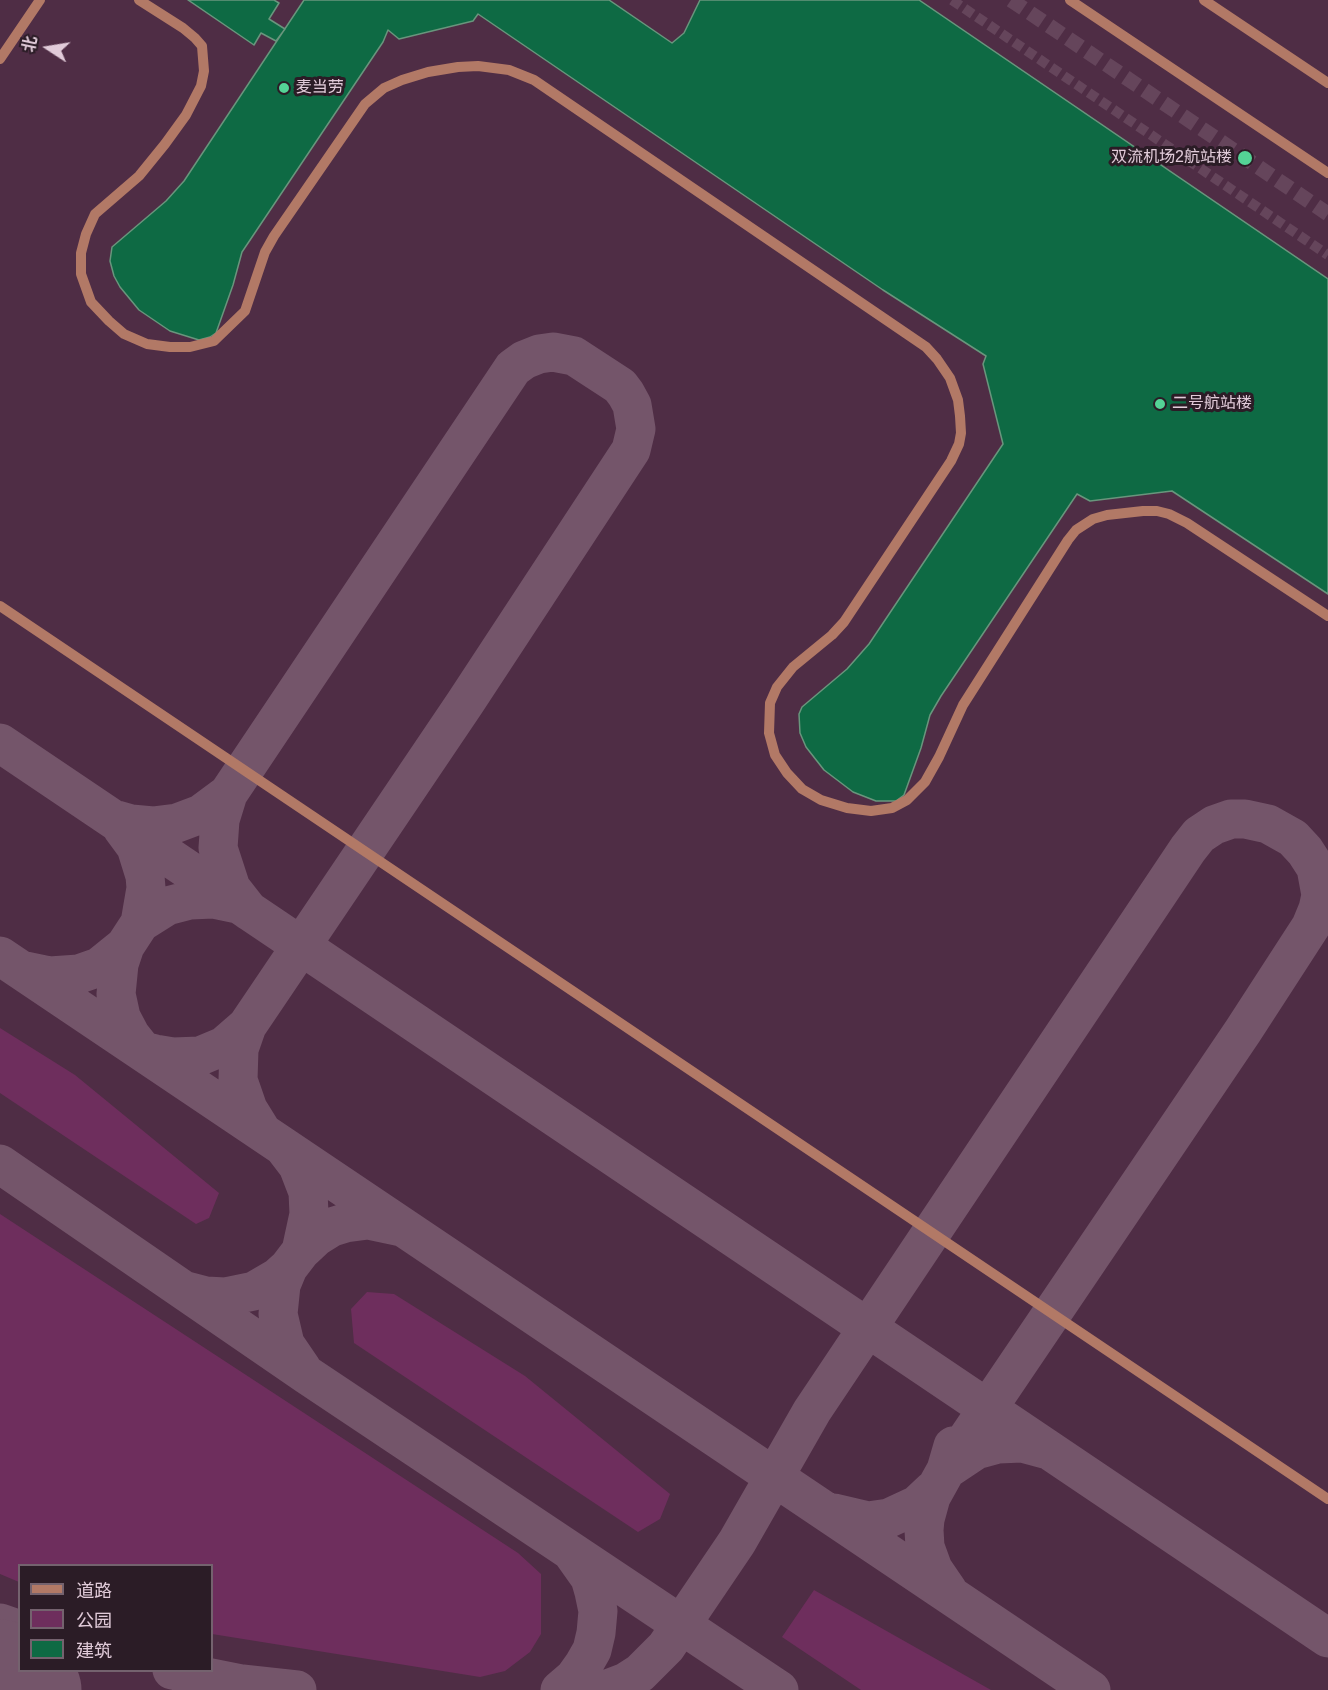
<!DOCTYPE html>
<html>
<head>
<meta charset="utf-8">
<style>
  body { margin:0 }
  #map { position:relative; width:1328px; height:1690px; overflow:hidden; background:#4f2d45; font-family:Arial,"Noto Sans SC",sans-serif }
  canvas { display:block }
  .legend { position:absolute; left:18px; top:1564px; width:195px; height:108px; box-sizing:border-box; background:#2b1c26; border:2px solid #74626e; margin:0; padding:8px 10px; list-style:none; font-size:18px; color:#e1cbd9 }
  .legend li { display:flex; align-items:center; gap:12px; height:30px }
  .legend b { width:30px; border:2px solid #74626e }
  .north { position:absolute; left:18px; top:18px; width:60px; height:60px; -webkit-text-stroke:4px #2b1c26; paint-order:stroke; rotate:282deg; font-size:16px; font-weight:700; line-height:24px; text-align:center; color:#e1cbd9 }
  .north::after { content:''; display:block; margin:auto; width:21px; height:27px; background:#e1cbd9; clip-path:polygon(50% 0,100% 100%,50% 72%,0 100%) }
</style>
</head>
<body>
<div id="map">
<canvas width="1328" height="1690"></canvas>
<ul class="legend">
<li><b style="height:8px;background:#b27966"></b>道路</li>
<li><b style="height:16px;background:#6e2e5d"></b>公园</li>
<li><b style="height:16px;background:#0e6a44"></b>建筑</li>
</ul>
<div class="north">北</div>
</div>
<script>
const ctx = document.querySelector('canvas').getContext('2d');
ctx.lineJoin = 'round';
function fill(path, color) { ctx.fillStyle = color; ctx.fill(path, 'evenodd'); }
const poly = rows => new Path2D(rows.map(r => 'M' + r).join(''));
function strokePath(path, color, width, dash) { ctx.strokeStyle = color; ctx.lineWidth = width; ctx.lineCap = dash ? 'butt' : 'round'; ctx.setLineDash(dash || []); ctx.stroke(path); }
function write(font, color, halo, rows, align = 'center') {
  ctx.font = font + ' Arial,"Noto Sans SC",sans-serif'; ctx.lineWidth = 6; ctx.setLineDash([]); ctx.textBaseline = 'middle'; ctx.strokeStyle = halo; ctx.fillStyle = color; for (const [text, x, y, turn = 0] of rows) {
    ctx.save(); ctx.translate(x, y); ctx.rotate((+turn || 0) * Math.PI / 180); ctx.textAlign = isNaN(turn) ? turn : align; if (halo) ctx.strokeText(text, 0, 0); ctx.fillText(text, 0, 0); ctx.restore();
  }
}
fill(poly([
  [0,1028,75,1075,219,1193,209,1218,196,1224,0,1093],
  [0,1214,518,1553,541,1574,541,1634,530,1652,505,1671,480,1677,212,1634,212,1566,20,1566,19,1582,0,1574],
  [367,1292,394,1294,525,1376,670,1494,660,1519,638,1532,354,1343,351,1309],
  [814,1590,991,1690,861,1690,782,1637]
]), '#6e2e5d');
strokePath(poly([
  [0,743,1328,1638],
  [117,820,131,824,153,826,177,823,201,814,228,794],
  [122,828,136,847,145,876,146,888,140,923],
  [237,904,213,899,190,900,167,906,140,923,125,946,119,964,116,994,121,1017,131,1036,143,1051,155,1054,173,1057,200,1056,224,1046,247,1026],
  [249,911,231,888,218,848,220,820,228,794,513,368,524,360,539,354,553,352,574,356,620,386,626,394,632,405,636,429,631,450,465,703,247,1026,239,1049,238,1080,248,1109,261,1130],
  [0,956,1091,1690],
  [26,971,50,976,79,974,99,967,125,946],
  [285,1149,298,1166,308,1192,309,1214,301,1251],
  [0,1164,307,1375,779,1690],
  [288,1268,281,1285,278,1314,285,1344,302,1369],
  [187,1291,206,1296,225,1297,254,1291,278,1277,288,1268,301,1251,316,1237,332,1227,345,1223,368,1220,401,1227],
  [834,1513,868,1521,889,1518,917,1505,933,1490],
  [948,1591,933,1569,925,1547,924,1530,925,1519,931,1497,946,1470,953,1446],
  [0,1623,20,1630],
  [172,1670,242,1684,297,1690],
  [0,1673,2,1670],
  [560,1690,574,1678,584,1664,592,1650,596,1633,598,1611,594,1592,590,1578,573,1554],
  [605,1690,626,1682,640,1673,666,1647,737,1542,812,1411,1188,849,1199,835,1214,825,1231,819,1245,819,1268,824,1293,838,1305,851,1316,868,1321,895,1318,909,1311,926,1243,1031,946,1470,976,1450,998,1444,1022,1443,1048,1450]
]), '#74556a', 39);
strokePath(poly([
  [0,1669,32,1690]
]), '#74556a', 99);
const building = poly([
  [188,0,274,0,279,3,269,19,285,29,276,41,261,33,254,45,188,0],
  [304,0,609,0,672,43,684,33,700,0,919,0,1328,279,1328,594,1172,491,1090,501,1077,494,941,696,930,715,921,748,904,795,896,801,876,801,853,792,824,770,806,747,800,733,799,714,802,707,847,669,869,644,1003,444,983,364,986,356,883,290,478,14,473,21,399,39,388,30,383,42,242,252,233,285,216,333,210,337,199,340,170,331,139,310,120,287,114,276,110,261,112,247,166,201,184,181,304,0]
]);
fill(building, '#0e6a44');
strokePath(building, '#69967d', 1.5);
strokePath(poly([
  [952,0,1328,255]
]), '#65455b', 10, [10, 5]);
strokePath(poly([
  [1011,0,1328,214]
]), '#65455b', 15, [15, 8]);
strokePath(poly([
  [139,0,183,28,195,38,202,46,204,71,201,86,186,115,165,144,139,176,95,214,86,234,81,253,81,274,91,302,109,321,124,334,147,344,170,347,190,347,214,341,245,311,265,252,274,236,365,104,384,88,402,80,428,72,458,67,478,66,509,70,534,80,926,347,937,359,950,378,958,400,960,416,961,433,959,444,951,461,844,622,832,635,793,667,777,687,770,703,769,733,775,755,787,773,802,789,821,800,847,808,871,811,892,808,907,800,925,782,939,757,963,705,1068,540,1076,530,1093,519,1107,515,1143,511,1157,511,1169,514,1187,523,1328,616],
  [1070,0,1328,173],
  [1204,0,1328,83],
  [0,59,40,0],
  [0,606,1328,1499]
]), '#b27966', 10);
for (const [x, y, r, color] of [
  [284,88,6,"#54d396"],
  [1245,158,8,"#54d396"],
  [1160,404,6,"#54d396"]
]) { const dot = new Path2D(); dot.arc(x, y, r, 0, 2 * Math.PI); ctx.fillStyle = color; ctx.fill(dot); strokePath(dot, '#2b1c26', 2); }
write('16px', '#e1cbd9', '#2b1c26', [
  ["麦当劳",296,88],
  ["双流机场2航站楼",1232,158,"right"],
  ["二号航站楼",1172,404]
], 'left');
</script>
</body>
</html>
